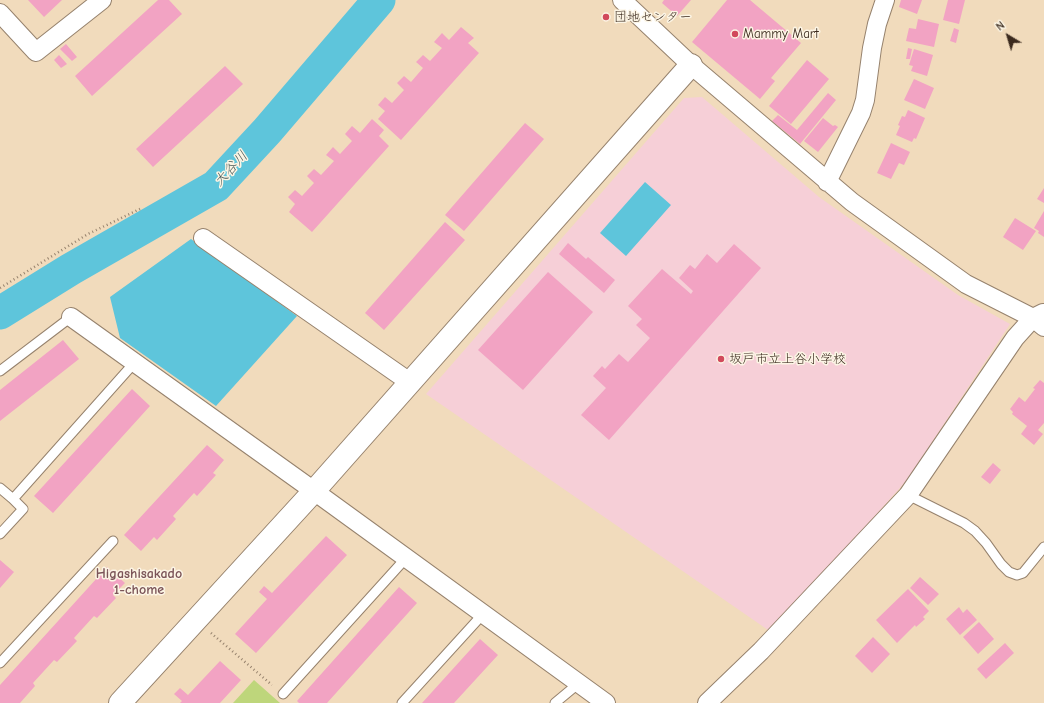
<!DOCTYPE html>
<html>
<head>
<meta charset="utf-8">
<style>
  body { margin:0 }
  #map { position:relative; width:1044px; height:703px; overflow:hidden; background:#f1dbbc; font-family:"Comic Neue",sans-serif }
  canvas { display:block }
  .north { position:absolute; left:988px; top:16px; width:40px; height:40px; -webkit-text-stroke:3px #fcf5e5; paint-order:stroke; rotate:322deg; font-size:11px; font-weight:700; line-height:16px; text-align:center; color:#3b2a1e }
  .north::after { content:''; display:block; margin:auto; width:14px; height:18px; background:#3b2a1e; clip-path:polygon(50% 0,100% 100%,50% 72%,0 100%) }
</style>
</head>
<body>
<div id="map">
<canvas width="1044" height="703"></canvas>
<div class="north">N</div>
</div>
<script>
const ctx = document.querySelector('canvas').getContext('2d');
ctx.lineJoin = 'round';
function fill(path, color) { ctx.fillStyle = color; ctx.fill(path, 'evenodd'); }
const poly = rows => new Path2D(rows.map(r => 'M' + r).join(''));
function strokePath(path, color, width, dash) { ctx.strokeStyle = color; ctx.lineWidth = width; ctx.lineCap = dash ? 'butt' : 'round'; ctx.setLineDash(dash || []); ctx.stroke(path); }
function write(font, color, halo, rows, align = 'center') {
  ctx.font = font + ' "Comic Neue","Klee One",sans-serif'; ctx.lineWidth = 3; ctx.setLineDash([]); ctx.textBaseline = 'middle'; ctx.strokeStyle = halo; ctx.fillStyle = color; for (const [text, x, y, turn = 0] of rows) {
    ctx.save(); ctx.translate(x, y); ctx.rotate((+turn || 0) * Math.PI / 180); ctx.textAlign = isNaN(turn) ? turn : align; if (halo) ctx.strokeText(text, 0, 0); ctx.fillText(text, 0, 0); ctx.restore();
  }
}
fill(poly([
  [702,97,819,197,958,295,1010,324,907,480,771,632,426,394,684,98]
]), '#f6cfd7');
fill(poly([
  [254,680,280,703,233,703]
]), '#bed67b');
fill(poly([
  [645,182,671,205,626,256,600,233],
  [191,239,297,316,216,406,120,338,110,297]
]), '#5ec5db');
strokePath(poly([
  [0,313,71,269,216,186,267,131,379,0]
]), '#5ec5db', 33);
fill(poly([
  [28,0,62,0,44,17],
  [158,0,169,0,182,14,92,96,75,76],
  [664,0,691,0,677,16,662,3],
  [727,0,750,0,801,43,771,78,775,81,760,99,692,42],
  [901,0,922,0,917,14,899,7],
  [948,0,965,0,959,24,943,20],
  [918,19,939,24,934,47,906,41,909,28,916,29],
  [461,27,474,38,468,43,479,53,401,140,378,119,385,111,378,105,385,97,392,103,404,90,397,83,404,76,411,82,423,68,416,62,423,55,430,61,442,48,434,42,442,33,449,40],
  [954,28,959,30,956,43,950,41],
  [66,44,77,57,72,61,60,49],
  [908,48,912,49,910,59,906,59],
  [914,49,933,55,927,76,911,71,913,66,909,65],
  [59,55,67,64,61,68,54,60],
  [807,60,829,79,791,124,769,106],
  [225,66,243,84,153,167,136,149],
  [914,79,934,88,925,109,904,100],
  [828,93,836,100,800,144,772,121,778,115,797,130],
  [908,110,925,118,916,139,914,138,912,142,896,135,900,126,898,125,902,116,905,117],
  [823,118,833,126,835,125,838,127,818,152,804,141],
  [372,119,384,130,379,136,389,146,312,232,289,212,295,204,288,197,295,190,302,196,314,183,307,176,314,169,321,175,334,161,326,155,333,147,340,154,352,141,345,134,352,126,360,133],
  [525,123,544,139,464,231,445,215],
  [891,143,910,152,904,165,899,163,891,179,877,173],
  [1044,188,1044,203,1037,199],
  [1044,211,1044,237,1038,233,1039,231,1034,228],
  [1015,218,1036,231,1023,250,1003,237],
  [445,222,465,240,384,330,365,313],
  [568,243,586,259,588,257,615,280,604,293,559,254],
  [734,244,761,268,609,440,581,415,606,388,593,376,602,366,605,369,619,354,628,362,650,338,636,325,642,319,628,306,662,269,691,294,693,291,679,278,690,265,695,269,707,254,717,263],
  [548,272,593,312,523,390,478,350],
  [63,340,79,359,0,421,0,390],
  [1040,380,1044,383,1044,423,1038,430,1043,434,1034,445,1021,434,1027,426,1012,414,1013,412,1010,409,1019,397,1025,402,1035,389,1033,388],
  [132,389,150,406,53,513,34,496],
  [207,445,224,460,213,473,216,475,197,496,194,493,173,516,176,519,157,540,154,537,141,551,124,535],
  [993,463,1001,470,990,484,981,477],
  [326,536,347,555,256,653,235,634,267,599,259,592,264,586,272,593],
  [0,560,14,572,0,588],
  [107,567,125,583,113,595,116,598,97,618,94,616,74,638,77,641,57,662,54,660,33,683,35,686,20,703,0,703,0,685],
  [920,577,939,594,928,605,910,588],
  [399,587,417,603,327,703,299,703,297,701],
  [908,589,929,611,923,617,925,619,916,627,915,625,897,643,876,620],
  [959,607,963,613,967,609,977,620,960,635,946,619],
  [979,622,994,639,978,654,963,637],
  [873,637,890,654,872,673,855,656],
  [480,639,498,655,454,703,422,703],
  [1005,643,1014,653,986,679,977,669],
  [220,661,241,680,220,703,180,703,182,701,174,694,180,688,188,695]
]), '#f2a3c3');
const lane = poly([
  [0,371,71,317],
  [0,488,13,499],
  [908,495,964,523,975,531,986,543,1001,564,1009,572,1017,575,1023,573,1044,547],
  [0,534,23,509,13,499,135,362],
  [0,663,113,541],
  [283,694,406,558],
  [402,703,483,614],
  [555,703,579,683]
]);
const street = poly([
  [622,0,691,65,852,202,966,284,1033,318,1044,327],
  [0,13,36,52,102,0],
  [827,182,861,113,865,100,872,48,877,24,885,0],
  [203,238,411,383],
  [71,317,314,491,606,703],
  [707,703,761,651,908,495,1015,338,1033,318,1043,313]
]);
const secondary = poly([
  [120,703,314,491,691,65]
]);
strokePath(lane, '#96826d', 11);
strokePath(street, '#96826d', 20);
strokePath(secondary, '#96826d', 24);
strokePath(poly([
  [0,288,88,234,140,209],
  [211,633,272,685]
]), '#96826d', 2.5, [1, 3]);
strokePath(lane, '#fff', 9);
strokePath(street, '#fff', 18);
strokePath(secondary, '#fff', 22);
for (const [x, y, r, color] of [
  [606,17,4,"#d1495b"],
  [735,34,4,"#d1495b"],
  [721,359,4,"#d1495b"]
]) { const dot = new Path2D(); dot.arc(x, y, r, 0, 2 * Math.PI); ctx.fillStyle = color; ctx.fill(dot); strokePath(dot, '#fcf5e5', 1.5); }
write('13px', '#3b2a1e', '#fcf5e5', [
  ["団地センター",614,17],
  ["Mammy Mart",743,34],
  ["坂戸市立上谷小学校",729,359]
], 'left');
write('italic 14px', '#465857', '#fcf5e5', [
  ["大谷川",231,169,-47]
]);
write('bold 14px', '#7b5458', '#fcf5e5', [
  ["Higashisakado",139,574],
  ["1-chome",139,590]
]);
</script>
</body>
</html>
